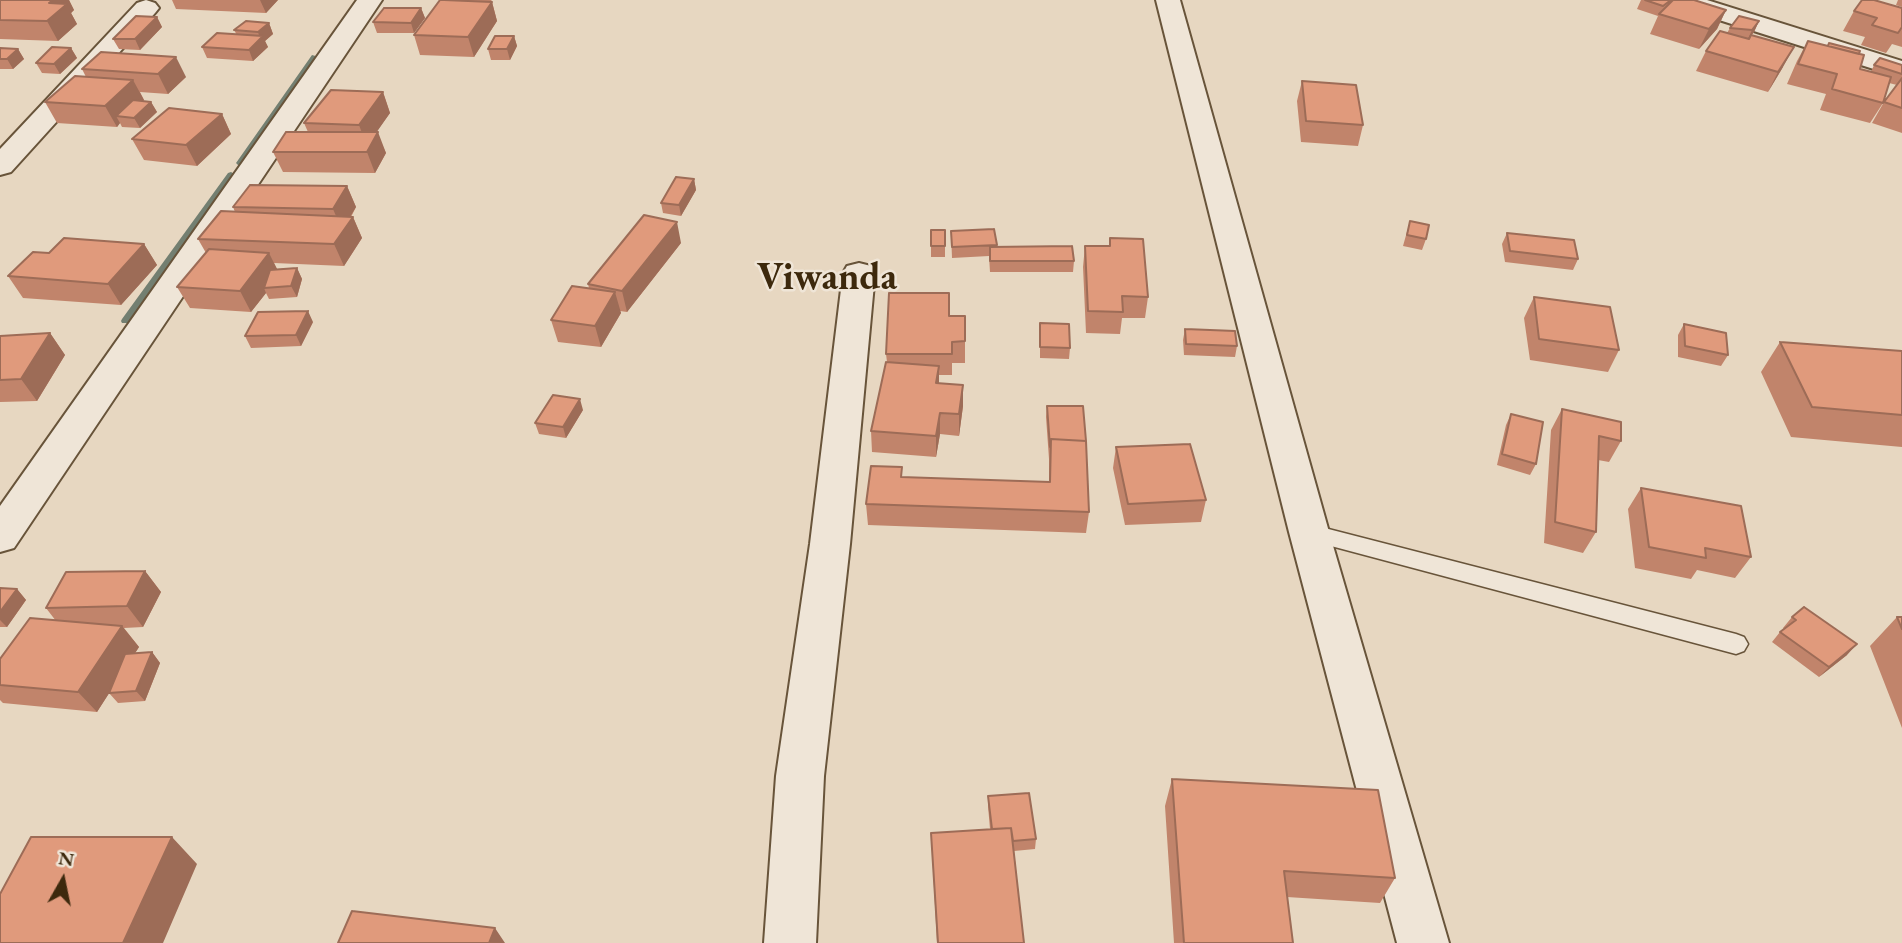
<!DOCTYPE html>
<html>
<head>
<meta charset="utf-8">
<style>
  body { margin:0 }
  #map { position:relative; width:1902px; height:943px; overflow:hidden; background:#e7d7c1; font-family:"EB Garamond",serif }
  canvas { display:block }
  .north { position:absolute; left:28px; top:845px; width:70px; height:70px; -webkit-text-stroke:5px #efe5d7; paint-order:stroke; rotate:9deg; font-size:19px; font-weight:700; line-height:28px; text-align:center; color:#3d290d }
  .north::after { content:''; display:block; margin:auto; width:24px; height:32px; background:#3d290d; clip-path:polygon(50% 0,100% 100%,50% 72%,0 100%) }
</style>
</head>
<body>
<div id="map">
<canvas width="1902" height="943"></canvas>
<div class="north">N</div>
</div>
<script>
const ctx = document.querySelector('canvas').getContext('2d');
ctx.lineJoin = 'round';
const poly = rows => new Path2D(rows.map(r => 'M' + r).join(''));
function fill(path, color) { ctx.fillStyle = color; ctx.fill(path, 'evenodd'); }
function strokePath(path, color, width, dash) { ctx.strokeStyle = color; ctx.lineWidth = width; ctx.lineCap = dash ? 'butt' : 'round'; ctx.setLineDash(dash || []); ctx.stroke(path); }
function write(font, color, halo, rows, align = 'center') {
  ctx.font = font + ' "EB Garamond",serif'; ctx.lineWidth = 5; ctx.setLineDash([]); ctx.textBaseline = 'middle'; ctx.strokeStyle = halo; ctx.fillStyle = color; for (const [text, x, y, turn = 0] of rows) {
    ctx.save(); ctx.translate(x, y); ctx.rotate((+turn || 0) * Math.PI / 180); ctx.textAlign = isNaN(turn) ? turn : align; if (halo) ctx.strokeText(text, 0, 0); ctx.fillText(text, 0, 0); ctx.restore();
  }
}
fill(poly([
  [312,55,319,57,244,165,238,165,236,163,312,55],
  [231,172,236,175,130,323,122,323,121,321,122,319,228,173,231,172]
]), '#737f71');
const lane = poly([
  [1309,524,1736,634,1744,637,1748,644,1744,651,1736,654,1301,538,1298,532,1301,526,1309,524]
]);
const street = poly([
  [146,0,155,3,159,8,155,13,11,172,0,175,0,149,137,3,146,0],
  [357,0,382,0,14,548,0,552,0,506,357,0],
  [1156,0,1180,0,1329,532,1449,943,1397,943,1289,532,1156,0],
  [1672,0,1707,0,1902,61,1902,78,1675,6,1672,0],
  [859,263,871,266,875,273,850,544,824,776,816,943,764,943,776,776,810,544,843,273,847,266,859,263]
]);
strokePath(lane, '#68543a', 3);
strokePath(street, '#68543a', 4);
fill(lane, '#efe5d7');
fill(street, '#efe5d7');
fill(poly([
  [0,0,69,0,74,10,71,13,77,24,58,41,0,39],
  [166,0,278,0,266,13,176,9,172,0],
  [467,0,492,0,491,1,492,2,497,21,474,57,420,55,414,35],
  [1641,0,1694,0,1726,10,1717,29,1699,49,1650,34,1658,16,1637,9],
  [1898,0,1902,0,1902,7,1896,5],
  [421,8,425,18,414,33,377,33,373,22],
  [1902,8,1902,47,1892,44,1886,53,1861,45,1865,37,1843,31,1854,11],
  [157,17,162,27,140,50,119,49,113,39],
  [1759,21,1754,32,1748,39,1783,67,1768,92,1696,71,1706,51,1727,33,1730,28],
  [269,23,273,34,265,41,268,47,253,61,207,58,202,47,237,35,234,30],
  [514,36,517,46,510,60,491,60,488,49],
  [1808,41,1859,54,1860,69,1871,72,1874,65,1902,65,1902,133,1872,123,1884,102,1897,85,1889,83,1883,103,1870,123,1820,110,1826,94,1787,84,1797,61],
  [71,48,77,58,60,74,42,73,36,63],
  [18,49,24,59,13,69,0,69,0,59],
  [101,52,186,77,168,94,140,92,144,100,143,101,151,102,157,112,140,128,122,127,120,123,117,127,57,123,45,102,86,77,82,69],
  [1302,81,1363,125,1358,146,1301,142,1297,101],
  [383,92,390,113,376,132,386,153,375,173,283,172,273,152,308,132,304,123],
  [222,114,231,134,197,166,144,160,132,139],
  [694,179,696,190,681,216,663,213,661,203],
  [347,186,356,207,351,217,353,217,362,238,344,266,274,263,277,269,297,268,302,279,297,297,269,299,266,293,251,312,190,308,177,287,206,253,198,239,235,212,233,207],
  [1410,221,1426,239,1422,250,1403,246],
  [931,230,945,230,945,257,931,257],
  [951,231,997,245,997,247,1074,261,1073,272,990,272,989,256,952,258],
  [1507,233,1578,259,1573,270,1505,262,1502,244],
  [1110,238,1148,297,1145,318,1122,318,1120,334,1086,333,1083,267,1085,246,1109,246],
  [681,243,627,312,620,311,621,313,601,347,558,342,551,320,589,288,588,284],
  [144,244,157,265,121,305,23,298,8,276,49,253],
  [1534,297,1619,350,1608,372,1530,360,1524,318],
  [949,316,965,341,965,363,952,363,952,375,939,375,939,383,963,406,959,436,940,434,936,457,872,452,871,431,887,362,886,354],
  [313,322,301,346,251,348,245,336],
  [1040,323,1070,348,1069,359,1040,358],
  [1684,324,1728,355,1721,366,1678,357,1678,335],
  [1185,329,1237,346,1235,357,1184,355,1183,340],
  [50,333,65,355,37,401,0,402,0,336],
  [1780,342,1902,351,1902,447,1791,437,1761,372],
  [1047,406,1089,512,1086,533,868,525,866,504,902,467,902,477,1049,482,1049,459,1046,417],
  [1562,409,1621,441,1609,462,1598,460,1596,532,1583,553,1544,543,1551,430],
  [583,410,566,438,539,434,535,423],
  [1511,414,1536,464,1530,475,1497,465,1506,425],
  [1116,447,1206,500,1201,522,1125,525,1113,468],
  [1641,488,1751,557,1735,578,1697,570,1691,579,1635,568,1628,509],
  [145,571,161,592,143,627,124,628,139,647,135,653,152,652,160,663,145,701,118,703,109,693,97,712,3,703,0,700,0,659,56,621,46,608],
  [0,588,17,589,26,600,7,627,0,627],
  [1792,617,1847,655,1819,677,1772,642,1780,632,1784,629,1783,628],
  [1897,617,1902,617,1902,728,1870,646],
  [1172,779,1395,878,1380,903,1287,897,1293,943,1174,943,1165,806],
  [988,796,1036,839,1035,849,1014,851,1024,943,937,943,931,833,990,829,988,806]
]), '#c1846b');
fill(poly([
  [53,0,69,0,74,10,71,13,77,24,58,41,47,21,49,3],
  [260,0,278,0,266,13],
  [492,2,497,21,474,57,468,37],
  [421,8,425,18,414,33,411,23],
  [1726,10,1717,29,1699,49,1709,29],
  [157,17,162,27,140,50,135,39],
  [1759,21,1754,32,1747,41,1752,30],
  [269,23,273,34,265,41,268,47,253,61,249,50,260,39,258,32],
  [514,36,517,46,510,60,507,49],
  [1794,47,1783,67,1768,92,1778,72],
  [71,48,77,58,60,74,54,64],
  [18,49,24,59,13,69,7,59],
  [176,57,186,77,168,94,158,74],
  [133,80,144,100,126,117,116,116,120,123,117,127,105,106],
  [383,92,390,113,367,146,359,125],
  [151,102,157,112,140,128,134,118],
  [222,114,231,134,197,166,186,145],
  [378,132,386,153,375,173,367,152],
  [694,179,696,190,681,216,679,205],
  [347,186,356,207,342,230,333,209],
  [353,217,362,238,344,266,334,244],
  [677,222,681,243,627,312,622,291],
  [144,244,157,265,121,305,108,284],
  [269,253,280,275,264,288,266,293,251,312,240,291],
  [297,268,302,279,297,297,291,286],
  [615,292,621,313,601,347,595,326],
  [308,311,313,322,301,346,296,335],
  [50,333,65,355,37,401,21,379],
  [939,366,939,387,936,383],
  [963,385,963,406,959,436,959,414],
  [580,399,583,410,566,438,563,427],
  [940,413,940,434,936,457,936,436],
  [145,571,161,592,143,627,127,606],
  [17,589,26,600,7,627,0,620,0,612],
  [122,626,139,647,97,712,78,692],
  [1857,644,1847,655,1819,677,1829,667],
  [152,652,160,663,145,701,136,691],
  [172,837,197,864,163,943,123,943],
  [495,928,505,943,489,943]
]), '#9d6c57');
const building = poly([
  [0,0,53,0,49,3,67,4,47,21,0,20,0,0],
  [440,0,444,0,492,2,468,37,414,35,440,0],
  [1645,0,1671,0,1663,6,1645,0],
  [1673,0,1694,0,1726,10,1709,29,1659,14,1673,0],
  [1862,0,1874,0,1902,8,1902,27,1898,33,1872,25,1877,18,1854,11,1862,0],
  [384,8,421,8,411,23,373,22,384,8],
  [136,16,157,17,135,39,113,39,136,16],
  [1739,16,1759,21,1752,30,1730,28,1739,16],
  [246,21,269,23,258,32,234,30,246,21],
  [1720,31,1749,39,1751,35,1794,47,1778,72,1706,51,1720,31],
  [217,33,263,36,249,50,202,47,217,33],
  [495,36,514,36,507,49,488,49,495,36],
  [1808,41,1864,55,1860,69,1891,77,1883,103,1832,89,1837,74,1798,64,1808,41],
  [1829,43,1860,51,1859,54,1828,46,1829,43],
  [52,47,71,48,54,64,36,63,52,47],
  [0,48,18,49,7,59,0,59,0,48],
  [101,52,176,57,158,74,82,69,101,52],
  [1880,58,1902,65,1902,74,1874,65,1880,58],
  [75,76,133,80,105,106,45,102,75,76],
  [1902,78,1902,108,1884,102,1902,78],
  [1302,81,1356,85,1363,125,1306,121,1302,81],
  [331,90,383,92,359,125,304,123,331,90],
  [133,100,151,102,134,118,116,116,133,100],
  [169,108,222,114,186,145,132,139,169,108],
  [286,132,378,132,367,152,273,152,286,132],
  [676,177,694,179,679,205,661,203,676,177],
  [250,185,347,186,333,209,233,207,250,185],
  [221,211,353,217,334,244,198,239,221,211],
  [644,215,677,222,622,291,588,284,644,215],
  [1410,221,1429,225,1426,239,1407,235,1410,221],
  [994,229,997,245,952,247,951,231,994,229],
  [931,230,945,230,945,246,931,246,931,230],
  [1507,233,1574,240,1578,259,1510,251,1507,233],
  [64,238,144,244,108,284,8,276,33,252,49,253,64,238],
  [1110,238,1143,239,1148,297,1122,296,1123,312,1088,311,1085,246,1110,246,1110,238],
  [1072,246,1074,261,990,261,990,247,1072,246],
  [209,249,269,253,240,291,177,287,209,249],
  [297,268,291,286,264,288,270,270,297,268],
  [572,286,615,292,595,326,551,320,572,286],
  [889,293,949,293,949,316,965,316,965,341,952,342,952,354,886,354,889,293],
  [1534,297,1610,307,1619,350,1539,339,1534,297],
  [308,311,296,335,245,336,258,312,308,311],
  [1040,323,1069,324,1070,348,1040,347,1040,323],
  [1684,324,1726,333,1728,355,1685,346,1684,324],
  [1185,329,1235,331,1237,346,1186,344,1185,329],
  [50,333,21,379,0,380,0,336,50,333],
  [1780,342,1902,351,1902,415,1812,407,1780,342],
  [886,362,939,366,936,383,963,385,959,414,940,413,936,436,871,431,886,362],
  [553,395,580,399,563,427,535,423,553,395],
  [1047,406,1083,406,1086,441,1051,439,1050,447,1047,406],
  [1562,409,1621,422,1621,441,1599,436,1596,532,1555,522,1562,409],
  [1511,414,1543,422,1536,464,1502,454,1511,414],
  [1051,439,1086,441,1089,512,866,504,871,466,902,467,901,477,1050,482,1051,439],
  [1190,444,1206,500,1128,504,1116,447,1190,444],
  [1641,488,1741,506,1751,557,1705,548,1706,558,1649,547,1641,488],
  [145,571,127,606,46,608,66,572,145,571],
  [0,588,17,589,0,612,0,588],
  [1804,607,1857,644,1829,667,1780,632,1796,620,1792,617,1804,607],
  [1897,617,1902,617,1902,629,1897,617],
  [30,618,122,626,78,692,0,685,0,659,30,618],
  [152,652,136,691,109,693,125,654,152,652],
  [1172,779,1378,790,1395,878,1284,871,1293,943,1184,943,1172,779],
  [1029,793,1036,839,1013,841,1011,828,992,829,988,796,1029,793],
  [1011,828,1024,943,938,943,931,833,1011,828],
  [31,837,172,837,123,943,0,943,0,894,31,837],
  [352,911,495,928,489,943,338,943,352,911]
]);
fill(building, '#e09a7c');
strokePath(building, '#9d6c57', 2);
write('bold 38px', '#3d290d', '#efe5d7', [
  ["Viwanda",827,279]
]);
</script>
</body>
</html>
